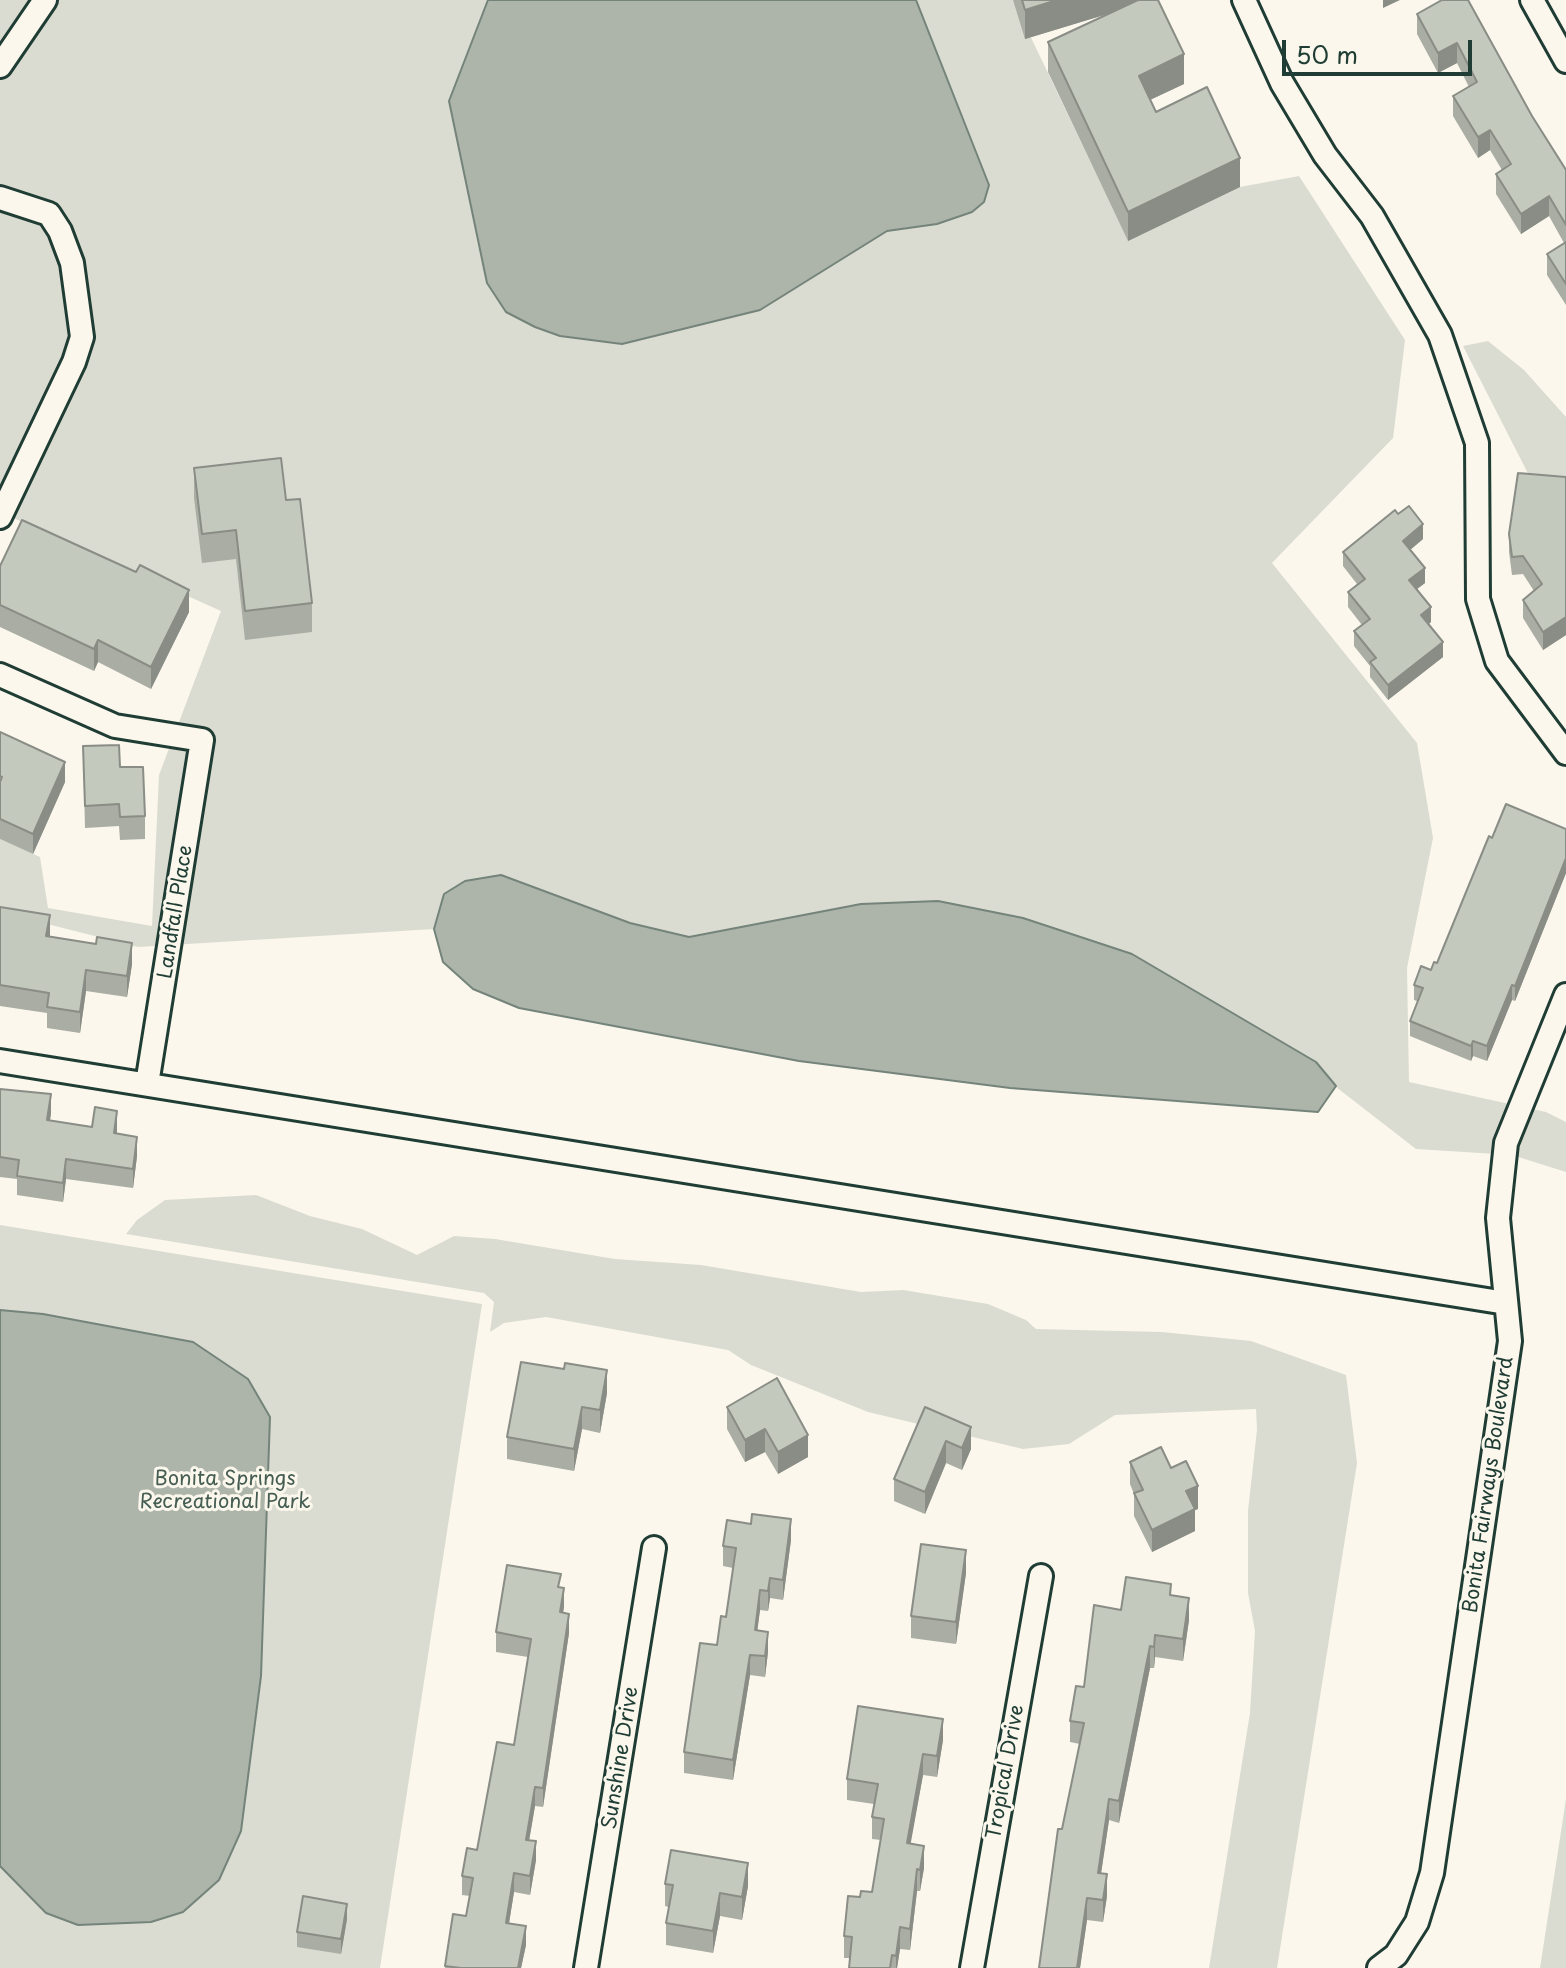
<!DOCTYPE html>
<html>
<head>
<meta charset="utf-8">
<style>
  body { margin:0 }
  #map { position:relative; width:1566px; height:1968px; overflow:hidden; background:#fbf7ec; font-family:"Playpen Sans",sans-serif }
  canvas { display:block }
  .scale { position:absolute; left:1282px; top:40px; width:190px; height:36px; box-sizing:border-box; border:4px solid #1f3d34; border-top:0; padding-left:10px; font-size:24px; line-height:28px; white-space:nowrap; color:#1f3d34; -webkit-text-stroke:6px #fbf7ec; paint-order:stroke }
</style>
</head>
<body>
<div id="map">
<canvas width="1566" height="1968"></canvas>
<div class="scale">50 m</div>
</div>
<script>
const ctx = document.querySelector('canvas').getContext('2d');
ctx.lineJoin = 'round';
function fill(path, color) { ctx.fillStyle = color; ctx.fill(path, 'evenodd'); }
const poly = rows => new Path2D(rows.map(r => 'M' + r).join(''));
function strokePath(path, color, width, dash) { ctx.strokeStyle = color; ctx.lineWidth = width; ctx.lineCap = dash ? 'butt' : 'round'; ctx.setLineDash(dash || []); ctx.stroke(path); }
function write(font, color, halo, rows, align = 'center') {
  ctx.font = font + ' "Playpen Sans",sans-serif'; ctx.lineWidth = 6; ctx.setLineDash([]); ctx.textBaseline = 'middle'; ctx.strokeStyle = halo; ctx.fillStyle = color; for (const [text, x, y, turn = 0] of rows) {
    ctx.save(); ctx.translate(x, y); ctx.rotate((+turn || 0) * Math.PI / 180); ctx.textAlign = isNaN(turn) ? turn : align; if (halo) ctx.strokeText(text, 0, 0); ctx.fillText(text, 0, 0); ctx.restore();
  }
}
fill(poly([
  [0,0,1013,0,1128,240,1240,187,1299,176,1405,340,1393,438,1272,563,1417,743,1433,838,1407,968,1409,1082,1546,1112,1566,1122,1566,1172,1512,1155,1416,1149,1336,1087,1318,1112,1010,1088,799,1061,519,1008,473,989,443,962,434,929,138,947,0,912,0,839,40,857,48,908,152,926,159,775,221,611,0,512],
  [1488,341,1524,370,1566,417,1566,531,1540,497,1463,346],
  [256,1195,310,1216,362,1229,417,1255,454,1236,495,1239,615,1259,701,1265,861,1292,903,1290,988,1304,1026,1320,1036,1329,1162,1332,1251,1341,1346,1375,1357,1463,1277,1968,1209,1968,1250,1713,1255,1631,1248,1593,1248,1511,1257,1430,1256,1409,1115,1415,1069,1444,1023,1449,868,1412,751,1365,728,1350,546,1317,504,1323,490,1332,494,1302,484,1293,126,1234,137,1220,165,1200],
  [0,1225,482,1304,380,1968,0,1968],
  [1566,1799,1566,1968,1540,1968]
]), '#dbdcd1');
const water = poly([
  [488,0,916,0,989,185,984,202,972,212,937,224,887,231,760,310,622,344,560,336,535,327,506,312,487,283,449,101,488,0],
  [501,875,630,923,689,937,861,904,938,901,1023,918,1132,954,1316,1062,1336,1086,1318,1112,1010,1088,799,1061,519,1008,473,989,443,962,434,929,444,894,465,881,501,875],
  [0,1310,43,1314,193,1342,248,1379,270,1417,261,1676,241,1831,219,1880,183,1912,151,1922,78,1925,46,1913,0,1866,0,1310]
]);
fill(water, '#adb4aa');
strokePath(water, '#74847b', 2);
const minor = poly([
  [1244,0,1282,83,1325,155,1372,216,1440,335,1477,443,1478,599,1497,661,1566,753],
  [1532,0,1566,61],
  [0,66,45,0],
  [0,198,49,214,60,231,72,263,82,337,74,362,0,517],
  [0,675,115,726,202,740,147,1084],
  [0,1061,1506,1303],
  [586,1968,654,1548],
  [972,1968,1041,1576],
  [1379,1968,1396,1955,1417,1922,1432,1873,1510,1341,1498,1218,1506,1143,1566,995]
]);
strokePath(minor, '#1f3d34', 28);
strokePath(minor, '#fbf7ec', 22);
fill(poly([
  [1013,0,1158,0,1184,84,1150,100,1156,112,1240,187,1128,241,1048,72,1048,42,1110,13,1025,39],
  [1442,0,1532,116,1566,170,1566,305,1547,275,1547,254,1564,243,1549,216,1521,234,1496,194,1496,174,1502,170,1490,150,1478,158,1453,116,1453,96,1469,87,1457,63,1438,73,1417,34,1417,14],
  [194,468,286,500,312,603,312,632,245,640,236,559,202,563,194,498],
  [1566,477,1566,635,1543,650,1523,618,1523,600,1534,591,1523,574,1512,575,1509,552,1509,534],
  [1423,539,1410,550,1425,583,1417,589,1431,622,1429,624,1443,657,1388,700,1370,677,1370,666,1354,646,1354,631,1362,625,1348,607,1348,592,1357,584,1343,566,1343,552],
  [0,566,136,572,189,612,151,689,98,662,94,671,0,627],
  [0,732,65,782,33,854,0,839],
  [83,746,120,767,145,816,145,839,120,840,119,826,85,828],
  [1566,829,1566,873,1515,1001,1512,1000,1487,1061,1473,1056,1471,1061,1410,1036,1410,1021,1417,1001,1414,1000,1414,985,1431,970,1437,963,1492,838],
  [0,907,50,937,132,964,127,997,86,991,80,1033,47,1028,47,1013,0,1006],
  [0,1089,51,1113,50,1121,117,1130,117,1134,137,1156,133,1188,66,1179,63,1202,17,1195,17,1179,0,1177],
  [607,1393,600,1433,582,1429,574,1471,507,1459,507,1437],
  [727,1407,808,1457,778,1474,765,1452,745,1462,727,1429],
  [925,1407,971,1449,962,1470,946,1463,925,1514,894,1501,894,1479],
  [1130,1462,1171,1468,1198,1509,1195,1510,1195,1531,1152,1552,1134,1516,1134,1494,1130,1484],
  [791,1540,783,1600,770,1598,768,1611,760,1610,757,1630,768,1652,765,1677,750,1675,733,1780,684,1773,684,1752,726,1617,733,1568,723,1566,723,1546],
  [966,1573,956,1644,911,1638,911,1616],
  [561,1587,564,1607,563,1612,569,1633,543,1807,535,1806,529,1840,536,1860,530,1895,514,1892,509,1923,526,1945,521,1968,445,1968,453,1914,466,1916,470,1896,462,1895,462,1876,477,1850,514,1745,528,1657,496,1652,496,1632],
  [1171,1595,1189,1620,1183,1661,1155,1657,1154,1668,1150,1668,1119,1823,1109,1820,1101,1873,1107,1896,1103,1922,1087,1920,1080,1968,1039,1968,1062,1829,1080,1744,1070,1742,1070,1721,1084,1687,1121,1610],
  [943,1740,937,1777,923,1775,910,1844,924,1868,920,1891,917,1891,910,1950,900,1949,897,1968,849,1968,850,1958,844,1958,844,1936,860,1897,872,1892,881,1840,872,1839,872,1817,874,1804,847,1800,847,1779],
  [665,1884,748,1886,742,1920,720,1916,713,1953,666,1945,666,1923,669,1907,665,1906],
  [347,1919,341,1954,297,1947,297,1932]
]), '#a9ada3');
fill(poly([
  [1057,0,1144,0,1144,3,1025,39,1025,10],
  [1383,0,1400,0,1383,8],
  [1457,43,1457,63,1438,73,1438,53],
  [1184,54,1184,84,1139,105,1139,76],
  [1490,130,1490,150,1478,158,1478,137],
  [1240,158,1240,187,1128,241,1128,212],
  [1549,196,1549,216,1521,234,1521,214],
  [1423,524,1423,539,1403,556,1403,541],
  [1425,568,1425,583,1409,595,1409,580],
  [189,590,189,612,151,689,151,667],
  [1431,607,1431,622,1421,630,1421,615],
  [1566,617,1566,635,1543,650,1543,632],
  [98,640,98,662,94,671,94,649],
  [1443,642,1443,657,1388,700,1388,685],
  [65,762,65,782,33,854,33,834],
  [1566,858,1566,873,1515,1001,1515,986],
  [50,915,50,936,46,936],
  [132,943,132,964,127,997,127,976],
  [86,970,86,991,80,1033,80,1012],
  [1512,985,1512,1000,1487,1061,1487,1046],
  [1473,1041,1473,1056,1471,1061,1471,1046],
  [51,1094,51,1113,47,1139,47,1120],
  [117,1111,117,1130,114,1153,114,1133],
  [137,1137,137,1156,133,1188,133,1169],
  [66,1159,66,1179,63,1202,63,1183],
  [607,1370,607,1393,600,1433,600,1410],
  [582,1407,582,1429,574,1471,574,1449],
  [971,1427,971,1449,962,1470,962,1448],
  [765,1429,765,1452,745,1462,745,1440],
  [808,1435,808,1457,778,1474,778,1452],
  [946,1441,946,1463,925,1514,925,1492],
  [1198,1486,1198,1509,1195,1510,1195,1531,1152,1552,1152,1530,1186,1491],
  [791,1519,791,1540,783,1600,783,1580],
  [966,1550,966,1573,956,1644,956,1622],
  [770,1578,770,1598,768,1611,768,1591],
  [564,1588,564,1607,560,1631,560,1612],
  [760,1590,760,1610,755,1650,755,1630],
  [1189,1598,1189,1620,1183,1661,1183,1639],
  [569,1614,569,1633,543,1807,543,1788],
  [768,1632,768,1652,765,1677,765,1656],
  [1155,1635,1155,1657,1154,1668,1154,1647],
  [1150,1646,1150,1668,1119,1823,1119,1801],
  [750,1655,750,1675,733,1780,733,1760],
  [943,1719,943,1740,937,1777,937,1756],
  [923,1754,923,1775,907,1864,907,1843],
  [535,1787,535,1806,526,1859,526,1840],
  [1109,1799,1109,1820,1098,1894,1098,1873],
  [536,1841,536,1860,530,1895,530,1876],
  [924,1846,924,1868,920,1891,920,1870],
  [748,1863,748,1886,742,1920,742,1897],
  [917,1869,917,1891,910,1950,910,1929],
  [514,1873,514,1892,506,1942,506,1923],
  [1107,1874,1107,1896,1103,1922,1103,1900],
  [720,1893,720,1916,713,1953,713,1931],
  [1087,1898,1087,1920,1080,1968,1077,1968],
  [347,1904,347,1919,341,1954,341,1939],
  [526,1926,526,1945,521,1968,518,1968],
  [900,1927,900,1949,897,1968,896,1968,896,1956]
]), '#898d85');
const building = poly([
  [1022,0,1057,0,1025,10,1022,0],
  [1138,0,1158,0,1184,54,1139,76,1156,112,1207,87,1240,158,1128,212,1048,42,1138,0],
  [1442,0,1468,0,1532,116,1566,170,1566,225,1549,196,1521,214,1496,174,1511,164,1490,130,1478,137,1453,96,1477,82,1457,43,1438,53,1417,14,1442,0],
  [1566,242,1566,284,1547,254,1566,242],
  [281,458,286,500,300,499,312,603,245,611,236,530,202,534,194,468,281,458],
  [1518,473,1566,477,1566,617,1543,632,1523,600,1542,584,1523,556,1512,557,1509,534,1518,473],
  [1409,506,1423,524,1403,541,1425,568,1409,580,1431,607,1421,615,1443,642,1388,685,1370,662,1376,658,1354,631,1370,619,1348,592,1365,579,1343,552,1395,510,1398,514,1409,506],
  [22,520,136,572,140,565,189,590,151,667,98,640,94,649,0,605,0,566,22,520],
  [0,732,65,762,33,834,0,819,0,782,2,777,0,776,0,732],
  [119,745,120,767,143,767,145,816,120,817,119,804,85,806,83,746,119,745],
  [1506,804,1566,829,1566,858,1515,986,1512,985,1487,1046,1473,1041,1471,1046,1410,1021,1423,988,1414,985,1421,966,1431,970,1434,962,1437,963,1489,836,1492,838,1506,804],
  [0,907,50,915,46,936,96,944,97,937,132,943,127,976,86,970,80,1012,47,1007,49,993,0,985,0,907],
  [0,1089,51,1094,47,1120,92,1127,95,1107,117,1111,114,1133,137,1137,133,1169,66,1159,63,1183,17,1176,19,1160,0,1157,0,1089],
  [521,1362,564,1369,565,1363,607,1370,600,1410,582,1407,574,1449,507,1437,521,1362],
  [777,1378,808,1435,778,1452,765,1429,745,1440,727,1407,777,1378],
  [925,1407,971,1427,962,1448,946,1441,925,1492,894,1479,925,1407],
  [1161,1447,1171,1468,1186,1461,1198,1486,1186,1491,1195,1509,1152,1530,1134,1493,1143,1490,1130,1462,1161,1447],
  [752,1514,791,1519,783,1580,770,1578,768,1591,760,1590,755,1630,768,1632,765,1656,750,1655,733,1760,684,1752,700,1643,717,1645,721,1616,726,1617,736,1548,723,1546,727,1520,751,1524,752,1514],
  [921,1544,966,1550,956,1622,911,1616,921,1544],
  [507,1565,561,1574,558,1587,564,1588,560,1612,569,1614,543,1788,535,1787,526,1840,536,1841,530,1876,514,1873,506,1923,526,1926,518,1968,461,1968,445,1966,453,1914,466,1916,473,1878,462,1876,467,1848,477,1850,497,1742,514,1745,531,1639,496,1632,507,1565],
  [1126,1577,1171,1584,1170,1595,1189,1598,1183,1639,1155,1635,1154,1647,1150,1646,1119,1801,1109,1799,1098,1873,1107,1874,1103,1900,1087,1898,1077,1968,1039,1968,1058,1829,1062,1829,1084,1723,1070,1721,1076,1686,1084,1687,1094,1605,1121,1610,1126,1577],
  [858,1706,943,1719,937,1756,923,1754,907,1843,924,1846,920,1870,917,1869,910,1929,900,1927,896,1956,892,1955,890,1968,849,1968,852,1937,844,1936,848,1896,860,1897,861,1891,872,1892,884,1819,872,1817,878,1784,847,1779,858,1706],
  [671,1850,748,1863,742,1897,720,1893,713,1931,666,1923,673,1885,665,1884,671,1850],
  [303,1896,347,1904,341,1939,297,1932,303,1896]
]);
fill(building, '#c4c9be');
strokePath(building, '#898d85', 2);
write('20px', '#1f3d34', '#fbf7ec', [
  ["Landfall Place",176,912,-81],
  ["Bonita Fairways Boulevard",1489,1485,-82],
  ["Sunshine Drive",621,1758,-81],
  ["Tropical Drive",1006,1772,-80]
]);
write('20px', '#455d53', '#fbf7ec', [
  ["Bonita Springs",225,1479],
  ["Recreational Park",225,1502]
]);
</script>
</body>
</html>
